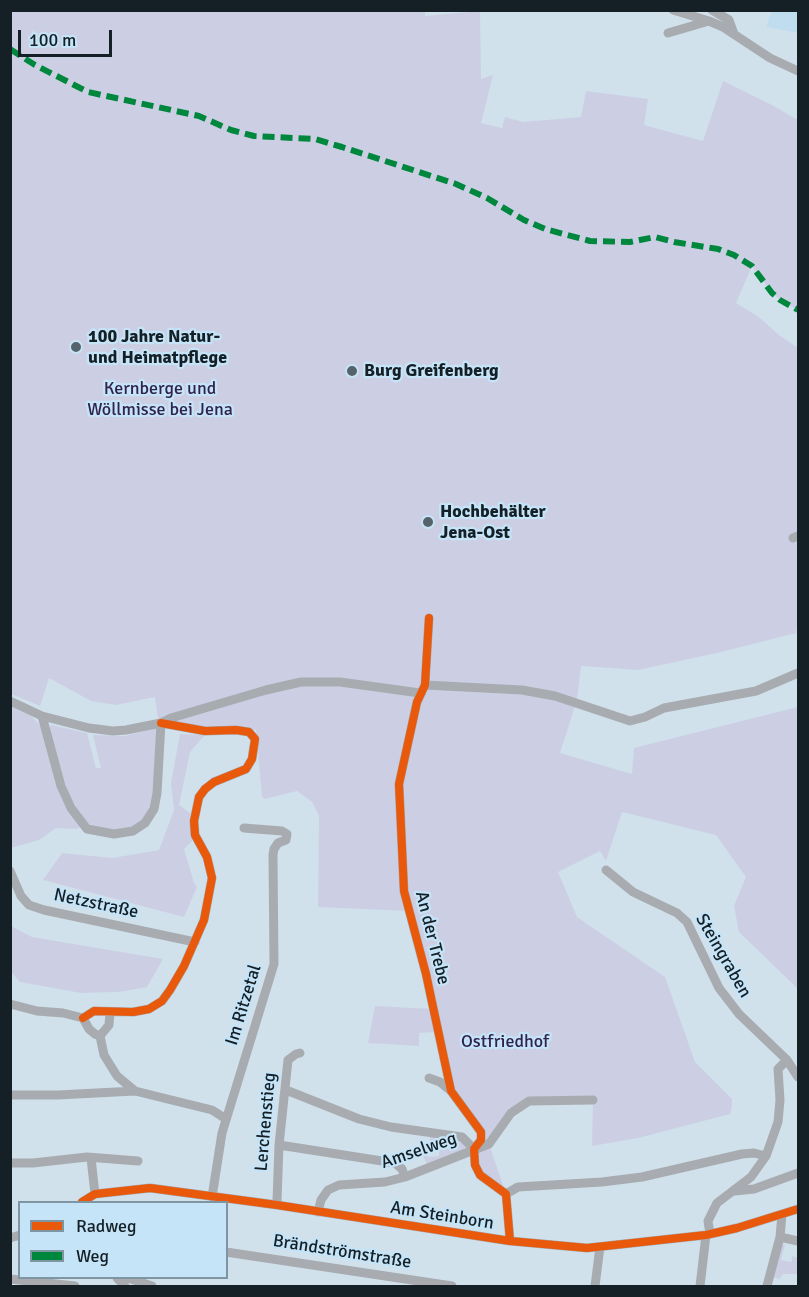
<!DOCTYPE html>
<html>
<head>
<meta charset="utf-8">
<style>
  body { margin:0 }
  #map { position:relative; width:809px; height:1297px; overflow:hidden; background:#d0e1ec; font-family:Signika,sans-serif }
  canvas { display:block }
  .frame { position:absolute; inset:0; border:12px solid #141f26; pointer-events:none }
  .legend { position:absolute; left:18px; top:1201px; width:210px; height:78px; box-sizing:border-box; background:#c5e4f7; border:2px solid #7e95a3; margin:0; padding:8px 10px; list-style:none; font-size:18px; color:#141f26 }
  .legend li { display:flex; align-items:center; gap:12px; height:30px }
  .legend b { width:30px; border:2px solid #7e95a3 }
  .scale { position:absolute; left:18px; top:30px; width:94px; height:27px; box-sizing:border-box; border:3px solid #141f26; border-top:0; padding-left:8px; font-size:18px; line-height:21px; white-space:nowrap; color:#141f26; -webkit-text-stroke:4px #c5e4f7; paint-order:stroke }
</style>
</head>
<body>
<div id="map">
<canvas width="809" height="1297"></canvas>
<div class="frame"></div>
<ul class="legend">
<li><b style="height:8px;background:#e8590c"></b>Radweg</li>
<li><b style="height:8px;background:#00873e"></b>Weg</li>
</ul>
<div class="scale">100 m</div>
</div>
<script>
const ctx = document.querySelector('canvas').getContext('2d');
ctx.lineJoin = 'round';
function fill(path, color) { ctx.fillStyle = color; ctx.fill(path, 'evenodd'); }
const poly = rows => new Path2D(rows.map(r => 'M' + r).join(''));
function strokePath(path, color, width, dash) { ctx.strokeStyle = color; ctx.lineWidth = width; ctx.lineCap = dash ? 'butt' : 'round'; ctx.setLineDash(dash || []); ctx.stroke(path); }
function write(font, color, halo, rows, align = 'center') {
  ctx.font = font + ' Signika,sans-serif'; ctx.lineWidth = 4.5; ctx.setLineDash([]); ctx.textBaseline = 'middle'; ctx.strokeStyle = halo; ctx.fillStyle = color; for (const [text, x, y, turn = 0] of rows) {
    ctx.save(); ctx.translate(x, y); ctx.rotate((+turn || 0) * Math.PI / 180); ctx.textAlign = isNaN(turn) ? turn : align; if (halo) ctx.strokeText(text, 0, 0); ctx.fillText(text, 0, 0); ctx.restore();
  }
}
fill(poly([
  [772,10,798,11,798,33,766,27]
]), '#c0ddef');
fill(poly([
  [425,10,425,16,480,11,481,79,493,75,481,123,502,128,505,117,523,122,581,117,586,91,648,99,644,125,703,141,723,81,772,105,798,120,798,310,780,300,772,293,752,266,736,303,759,317,779,335,798,348,798,618,796,633,717,653,638,670,581,666,577,700,560,753,632,774,634,748,798,707,798,989,739,932,734,906,746,877,716,835,622,812,606,861,600,851,558,872,577,917,665,977,695,1062,732,1099,732,1106,730,1114,638,1138,592,1146,593,1100,529,1101,511,1113,489,1144,506,1194,480,1175,474,1149,429,1169,421,1151,425,1151,428,1157,439,1156,439,1146,441,1145,441,1141,438,1140,429,1142,431,1133,462,1137,474,1149,481,1140,451,1091,436,1032,419,1033,419,1046,368,1043,375,1006,433,1009,409,911,318,907,319,816,312,802,297,791,265,799,262,797,256,730,239,728,205,729,158,719,155,697,116,705,91,701,49,678,40,706,11,694,11,11],
  [10,706,31,716,39,724,82,827,76,829,56,828,39,840,11,848],
  [51,725,87,733,96,768,101,768,93,735,125,736,156,728,159,731,153,804,142,820,135,826,120,831,91,826,84,820,69,796,49,730],
  [180,734,205,735,190,752,179,805,190,813,192,841,184,849,194,883,197,887,184,917,43,880,62,853,112,858,159,850,174,810,171,783],
  [11,926,32,937,163,959,147,987,119,992,81,993,20,982,11,972],
  [782,1244,785,1245,781,1260,790,1262,792,1261,792,1256,798,1258,798,1274,783,1274,780,1279,773,1277]
]), '#cccfe4');
strokePath(poly([
  [673,10,709,21,723,27,770,58,798,71],
  [712,10,729,20,734,34],
  [668,33,709,21],
  [793,538,798,536],
  [429,618,425,685,417,702,399,784,404,891,426,974,451,1091,481,1132,481,1140,474,1149,475,1165,480,1175,506,1194,510,1241],
  [425,685,522,690,555,696,630,721,645,717,664,708,756,691,798,673],
  [10,701,42,716,89,728,113,731,126,730,161,723,171,718,266,690,301,682,340,682,420,693],
  [42,716,61,786,71,808,87,829,114,834,133,831,145,823,154,809,157,793,161,723],
  [606,870,633,892,677,913,687,922,719,988,739,1014,787,1060,798,1077],
  [10,871,21,896,29,905,44,910,195,942],
  [10,1004,37,1011,63,1013,83,1018],
  [83,1018,94,1011,133,1012,149,1009,162,1001,170,990,184,966,204,920,212,878,207,857,195,835,194,821,199,797,205,789,214,782,246,769,252,759,255,739,249,732,236,730,205,731,161,723],
  [83,1018,89,1029,95,1034,100,1036],
  [100,1036,104,1055,117,1076,135,1091,212,1110,226,1119],
  [100,1036,109,1025,110,1012],
  [429,1078,440,1082,451,1091],
  [286,1090,359,1119,391,1127,462,1137,474,1149],
  [10,1095,58,1095,135,1091],
  [279,1145,395,1163,402,1169,405,1177],
  [91,1158,95,1194],
  [10,1163,33,1163,87,1157,138,1161],
  [735,1191,754,1189,798,1173],
  [506,1194,518,1187,602,1182,642,1177,742,1154,754,1153,766,1156],
  [212,1197,222,1133,274,964,273,855,274,849,278,843,286,840,287,834,282,831,244,828],
  [277,1201,279,1145,288,1060,296,1054,300,1053],
  [82,1202,95,1194,150,1188,277,1205,510,1241,587,1248,706,1235,737,1228,798,1209],
  [318,1212,321,1200,328,1190,339,1185,385,1182,405,1177,489,1144,511,1113,529,1101,593,1100],
  [710,1234,708,1221,717,1203,751,1177,766,1156,778,1122,780,1100,778,1069,787,1060],
  [780,1237,798,1241],
  [10,1238,20,1235],
  [226,1252,452,1286],
  [117,1278,125,1286],
  [128,1278,152,1286],
  [10,1279,75,1286],
  [595,1286,600,1247],
  [700,1286,706,1235],
  [767,1286,780,1237,782,1214]
]), '#a8acb1', 9);
strokePath(poly([
  [10,49,35,65,88,92,199,116,231,130,254,136,315,139,342,147,456,184,487,198,524,220,545,229,590,241,630,242,655,237,674,242,718,249,734,255,752,266,772,293,780,300,798,310]
]), '#00873e', 6, [12, 6]);
strokePath(poly([
  [429,618,425,685,417,702,399,784,404,891,426,974,451,1091,481,1132,481,1140,474,1149,475,1165,480,1175,506,1194,510,1241],
  [83,1018,94,1011,133,1012,149,1009,162,1001,170,990,184,966,204,920,212,878,207,857,195,835,194,821,199,797,205,789,214,782,246,769,252,759,255,739,249,732,236,730,205,731,161,723],
  [82,1202,95,1194,150,1188,277,1205,510,1241,587,1248,706,1235,737,1228,798,1209]
]), '#e8590c', 8);
for (const [x, y, r, color] of [
  [76,347,6,"#56636b"],
  [352,371,6,"#56636b"],
  [428,522,6,"#56636b"]
]) { const dot = new Path2D(); dot.arc(x, y, r, 0, 2 * Math.PI); ctx.fillStyle = color; ctx.fill(dot); strokePath(dot, '#c5e4f7', 2); }
write('bold 18px', '#141f26', '#c5e4f7', [
  ["100 Jahre Natur-",88,337],
  ["und Heimatpflege",88,358],
  ["Burg Greifenberg",364,371],
  ["Hochbehälter",440,512],
  ["Jena-Ost",440,533]
], 'left');
write('18px', '#31214d', '#c5e4f7', [
  ["Kernberge und",160,389],
  ["Wöllmisse bei Jena",160,410],
  ["Ostfriedhof",505,1042]
]);
write('18px', '#141f26', '#c5e4f7', [
  ["Netzstraße",96,904,12],
  ["An der Trebe",432,938,76],
  ["Steingraben",723,956,60],
  ["Im Ritzetal",244,1005,-73],
  ["Lerchenstieg",266,1122,-85],
  ["Amselweg",419,1151,-19],
  ["Am Steinborn",442,1216,9],
  ["Brändströmstraße",342,1252,9]
]);
</script>
</body>
</html>
